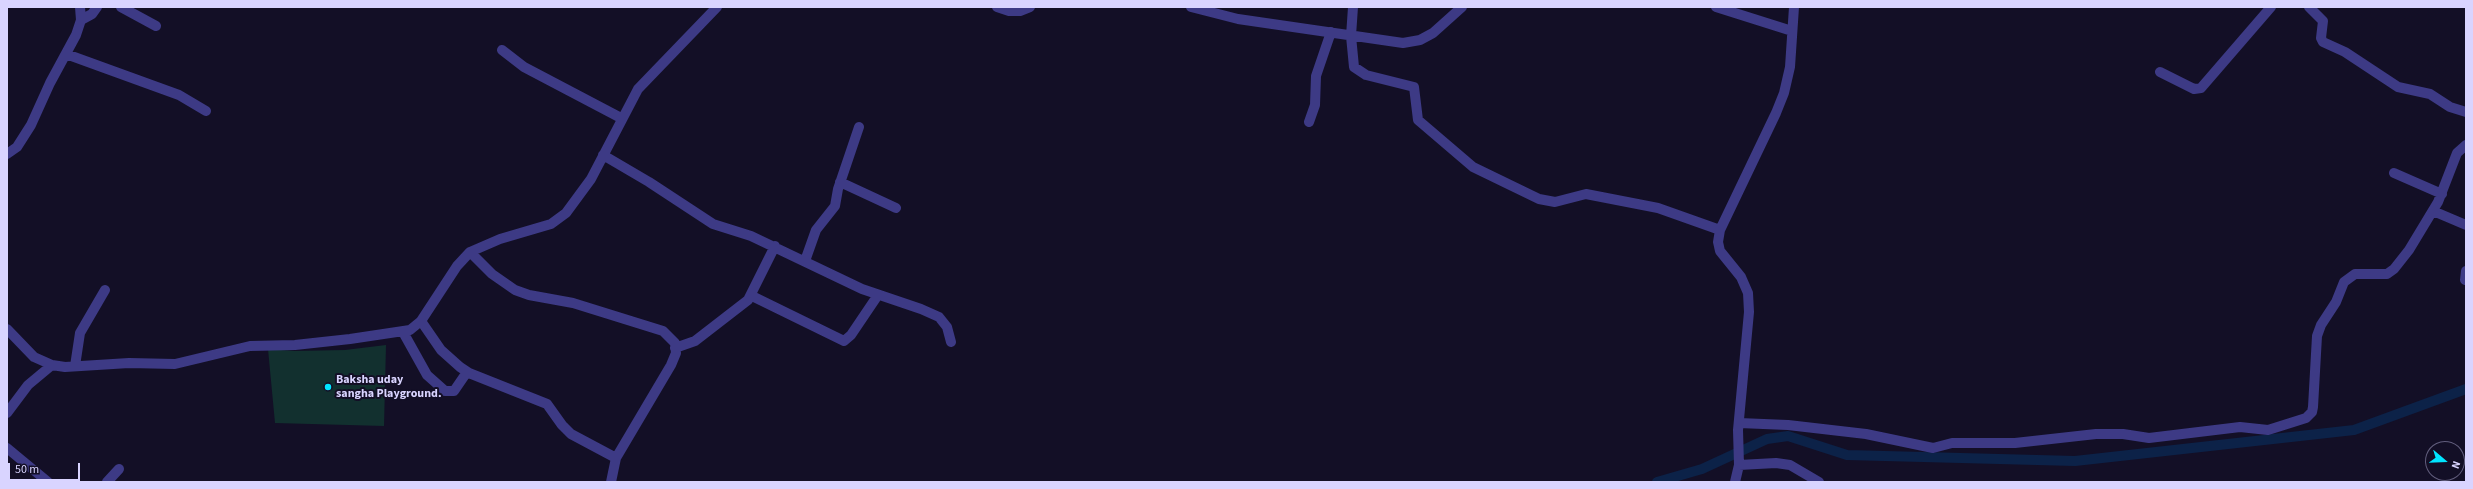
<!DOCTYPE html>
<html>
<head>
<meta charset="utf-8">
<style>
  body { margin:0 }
  #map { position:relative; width:2473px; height:489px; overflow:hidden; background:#130f26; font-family:"Source Sans 3",sans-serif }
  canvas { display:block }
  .frame { position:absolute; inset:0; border:8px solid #d9d4ff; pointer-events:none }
  .north { position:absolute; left:2425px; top:441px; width:40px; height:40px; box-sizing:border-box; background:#130f26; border:1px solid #625e7d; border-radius:50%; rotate:109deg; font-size:11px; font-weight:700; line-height:16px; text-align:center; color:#d9d4ff }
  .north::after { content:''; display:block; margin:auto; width:14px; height:18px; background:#00e5ff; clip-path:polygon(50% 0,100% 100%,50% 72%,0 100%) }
  .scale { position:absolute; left:8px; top:463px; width:72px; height:18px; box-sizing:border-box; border:2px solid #d9d4ff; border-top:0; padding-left:5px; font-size:12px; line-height:14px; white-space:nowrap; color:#d9d4ff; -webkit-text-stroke:3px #130f26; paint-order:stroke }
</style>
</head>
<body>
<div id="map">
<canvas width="2473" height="489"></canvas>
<div class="frame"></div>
<div class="north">N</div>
<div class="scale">50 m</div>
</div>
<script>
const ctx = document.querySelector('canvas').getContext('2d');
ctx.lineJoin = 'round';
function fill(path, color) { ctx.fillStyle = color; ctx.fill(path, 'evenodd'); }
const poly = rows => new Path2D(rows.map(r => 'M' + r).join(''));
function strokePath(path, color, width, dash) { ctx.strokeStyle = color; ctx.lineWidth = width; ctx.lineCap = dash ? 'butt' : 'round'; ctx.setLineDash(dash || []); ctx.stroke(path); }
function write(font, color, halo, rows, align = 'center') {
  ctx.font = font + ' "Source Sans 3",sans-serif'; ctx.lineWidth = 4; ctx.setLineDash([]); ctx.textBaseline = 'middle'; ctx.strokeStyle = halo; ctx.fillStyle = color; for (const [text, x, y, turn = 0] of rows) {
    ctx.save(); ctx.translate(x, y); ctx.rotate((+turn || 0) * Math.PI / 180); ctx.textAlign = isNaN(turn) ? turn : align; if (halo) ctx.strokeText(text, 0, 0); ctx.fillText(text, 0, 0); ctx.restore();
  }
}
fill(poly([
  [386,345,384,426,275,423,268,349,295,351,345,350]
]), '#12302f');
strokePath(poly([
  [1657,482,1702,469,1767,439,1788,436,1847,455,2075,461,2354,430,2466,389]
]), '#0c2248', 10);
strokePath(poly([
  [121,7,156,26],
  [997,7,1009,11,1020,11,1030,7],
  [1191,7,1238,19,1403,43,1420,40,1433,33,1462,7],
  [1353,7,1351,36,1354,67,1366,75,1414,87,1418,120,1473,167,1539,199,1555,202,1586,194,1658,208,1720,230],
  [1716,7,1792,31],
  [2309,7,2323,21,2321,38,2323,42,2345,52,2398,87,2430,94,2450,107,2466,112],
  [81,20,92,14,97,7],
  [502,50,524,67,621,118],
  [66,54,179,95,206,111],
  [2160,72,2194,89,2201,88,2271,7],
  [1309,122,1315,105,1316,76,1331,32],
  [7,154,17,147,31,125,50,83,76,35,81,20,80,7],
  [603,155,649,182,713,224,751,236,862,289,921,309,939,317,947,327,951,342],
  [2394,173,2442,194],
  [840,182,896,208],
  [2433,211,2466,225],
  [470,252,492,274,515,290,529,295,573,303,663,331,675,343,676,353,671,365,616,458,611,482],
  [805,261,816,230,835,206,838,189,859,127],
  [2465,280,2466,271],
  [752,296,844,341,851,335,878,295],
  [421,321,441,350,460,367,469,373,547,404,562,425,571,434,616,458],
  [7,329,34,357,52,365,65,367,129,363,175,364,250,346,295,345,350,339,410,330,421,321,457,266,470,252,500,239,551,224,566,213,591,179,638,89,717,7],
  [403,332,427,375,445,391,454,391,467,372],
  [675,348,695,341,748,300,775,246],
  [75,366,80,333,105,290],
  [7,413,28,385,52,365],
  [1739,423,1788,425,1866,434,1933,448,1952,443,2015,443,2096,434,2123,434,2149,438,2240,427,2268,430,2306,418,2312,412,2313,407,2317,336,2321,325,2336,302,2344,282,2355,274,2387,274,2394,269,2409,250,2438,202,2457,153,2466,145],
  [7,448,48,482],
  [1739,465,1776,463,1790,465,1819,482],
  [107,482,119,469],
  [1735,482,1739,465,1738,430,1749,312,1748,293,1741,277,1720,251,1718,242,1720,230,1776,113,1784,93,1790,67,1794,7]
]), '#3d3a85', 10);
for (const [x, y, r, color] of [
  [328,387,4,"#00e5ff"]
]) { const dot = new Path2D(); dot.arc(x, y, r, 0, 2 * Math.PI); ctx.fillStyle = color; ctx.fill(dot); strokePath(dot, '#130f26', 1.5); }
write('bold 12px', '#d9d4ff', '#130f26', [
  ["Baksha uday",336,380],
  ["sangha Playground.",336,394]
], 'left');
</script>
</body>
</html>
